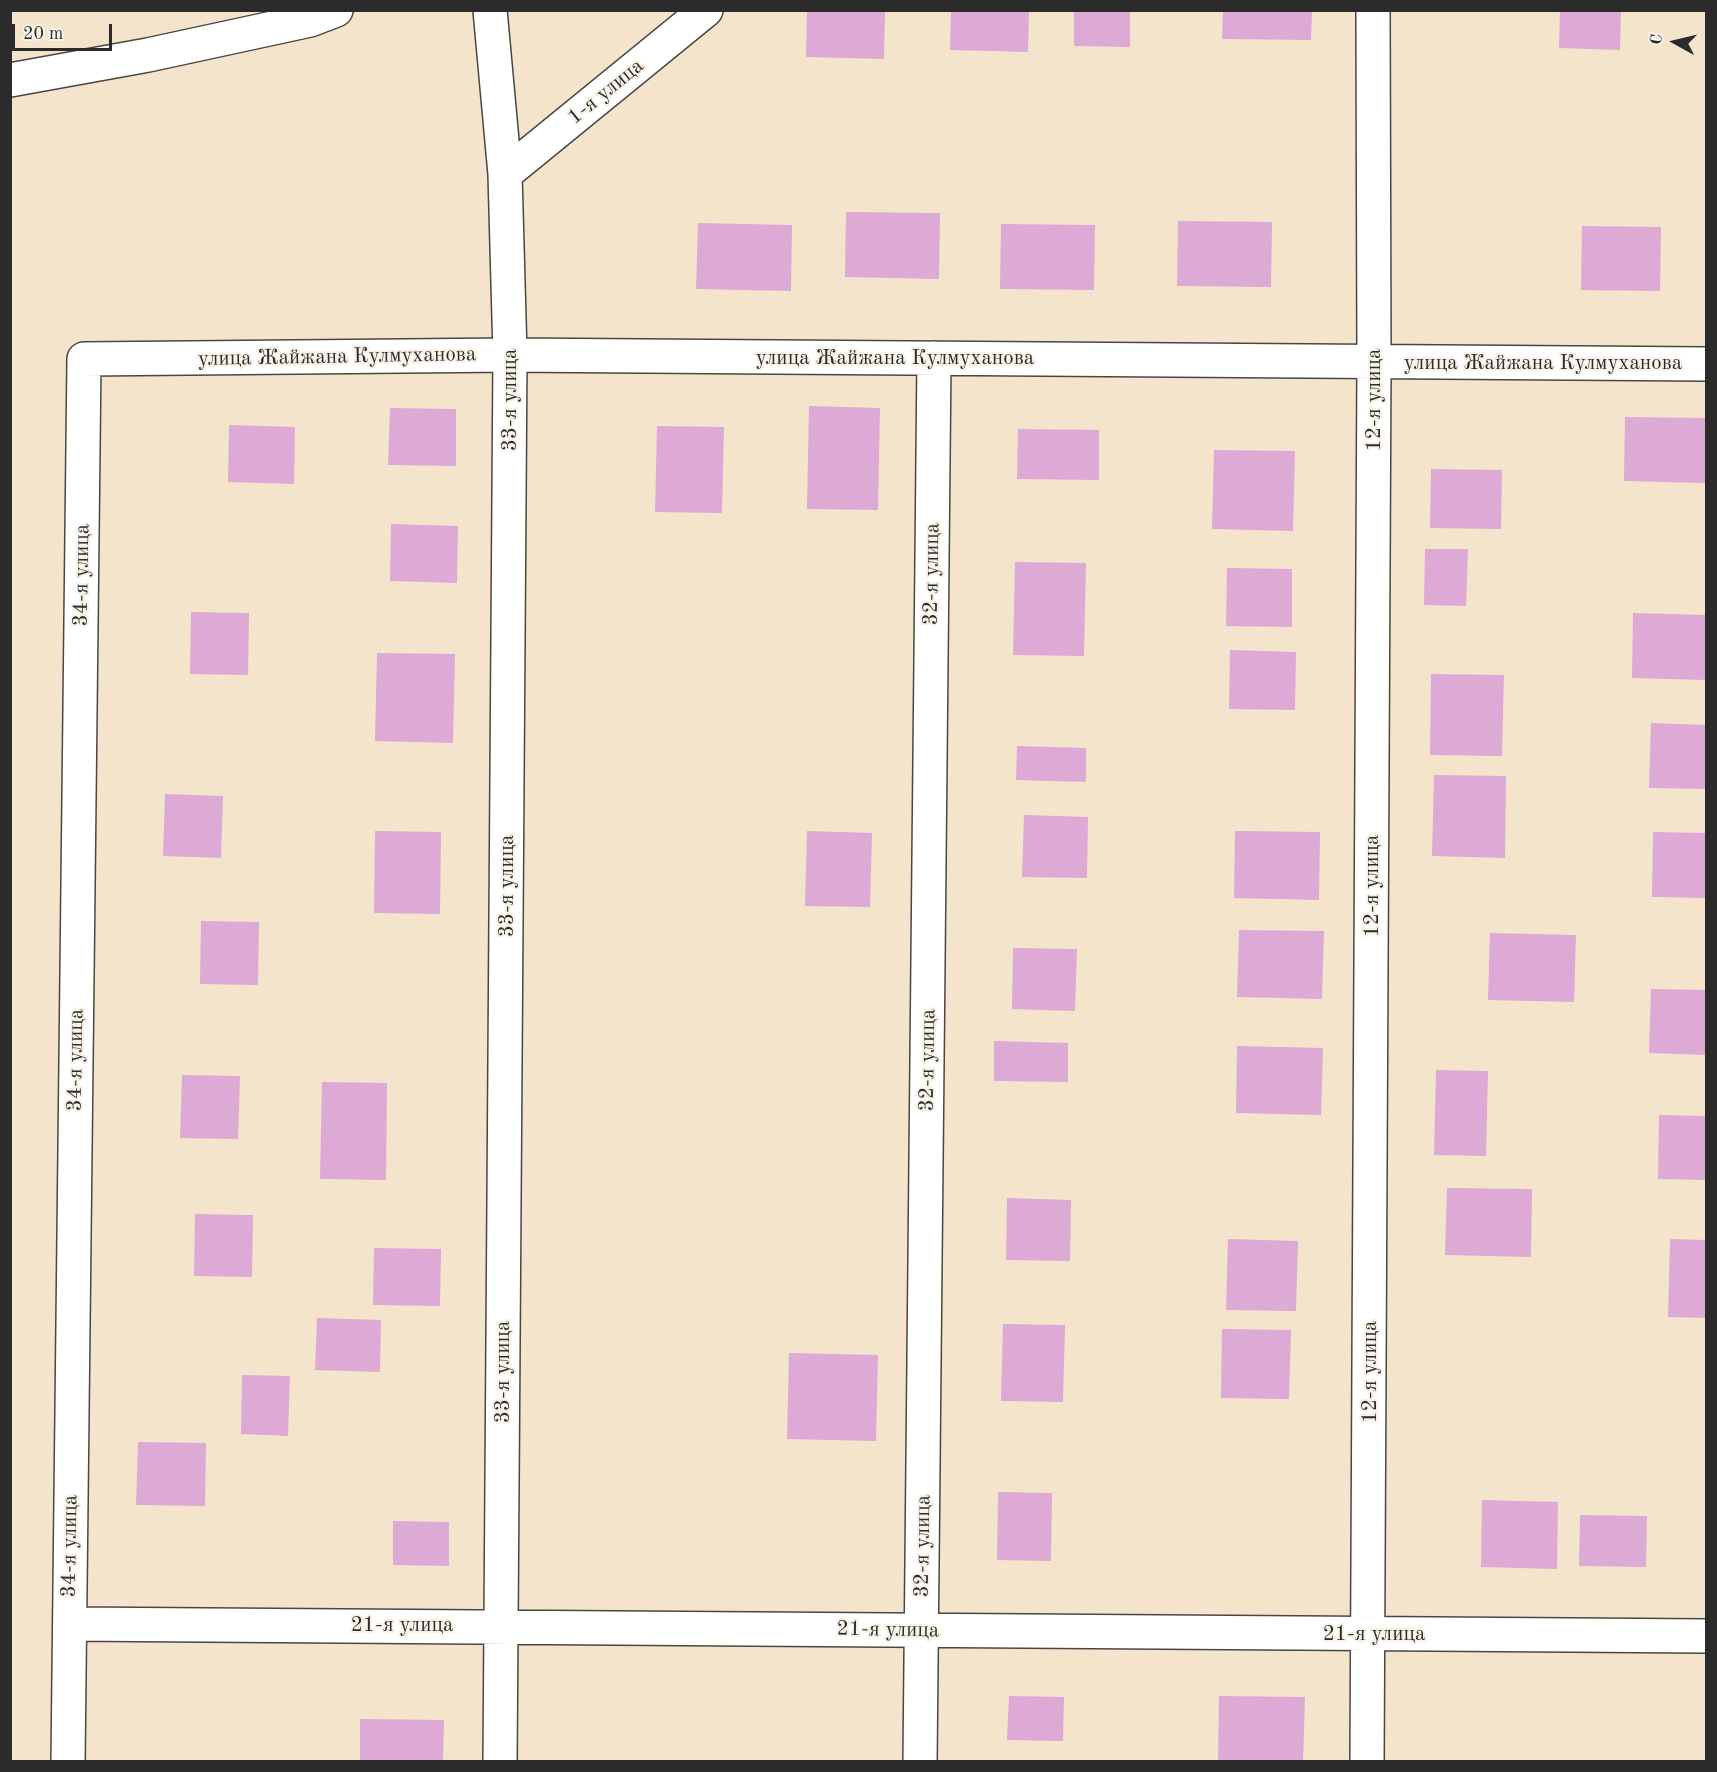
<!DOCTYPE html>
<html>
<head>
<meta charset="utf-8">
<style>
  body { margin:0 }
  #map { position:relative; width:1717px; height:1772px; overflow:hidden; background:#f4e4cc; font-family:"Old Standard TT",serif }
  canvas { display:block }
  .frame { position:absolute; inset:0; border:12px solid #2b2b2b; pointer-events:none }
  .north { position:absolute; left:1645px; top:12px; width:60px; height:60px; -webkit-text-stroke:4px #f7f3e8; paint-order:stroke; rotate:278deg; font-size:16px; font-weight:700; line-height:24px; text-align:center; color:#2b2b2b }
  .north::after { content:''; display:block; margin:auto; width:21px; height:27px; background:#2b2b2b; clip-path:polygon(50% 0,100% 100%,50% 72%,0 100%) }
  .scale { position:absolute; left:12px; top:24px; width:100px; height:27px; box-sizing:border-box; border:3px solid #2b2b2b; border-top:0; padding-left:8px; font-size:18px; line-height:21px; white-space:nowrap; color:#2b2b2b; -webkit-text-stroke:4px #f7f3e8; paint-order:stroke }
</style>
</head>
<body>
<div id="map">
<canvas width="1717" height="1772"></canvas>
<div class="frame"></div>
<div class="north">С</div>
<div class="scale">20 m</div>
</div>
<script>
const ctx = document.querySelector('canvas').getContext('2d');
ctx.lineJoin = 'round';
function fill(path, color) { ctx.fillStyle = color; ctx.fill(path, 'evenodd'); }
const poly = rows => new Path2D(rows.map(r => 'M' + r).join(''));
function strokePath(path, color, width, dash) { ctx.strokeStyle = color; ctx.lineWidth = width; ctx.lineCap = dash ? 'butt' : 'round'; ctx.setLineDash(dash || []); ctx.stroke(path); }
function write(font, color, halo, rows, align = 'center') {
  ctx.font = font + ' "Old Standard TT",serif'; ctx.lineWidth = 4.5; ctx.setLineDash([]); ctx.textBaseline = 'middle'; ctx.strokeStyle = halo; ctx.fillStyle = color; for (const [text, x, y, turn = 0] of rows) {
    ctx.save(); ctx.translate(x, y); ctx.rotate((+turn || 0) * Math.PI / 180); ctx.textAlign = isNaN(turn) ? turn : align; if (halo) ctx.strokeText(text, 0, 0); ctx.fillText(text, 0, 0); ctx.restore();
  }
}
fill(poly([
  [807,10,885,10,884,59,806,57],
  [951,10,1029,10,1028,52,950,50],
  [1074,10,1130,10,1130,47,1074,46],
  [1223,10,1312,10,1311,40,1222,39],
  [1560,10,1621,10,1620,50,1559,48],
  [846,212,940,213,939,279,845,277],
  [1178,221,1272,222,1271,287,1177,286],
  [698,223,792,225,791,291,696,289],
  [1001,224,1095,225,1094,290,1000,289],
  [1582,226,1661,227,1660,291,1581,290],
  [809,406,880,408,878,510,807,509],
  [390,408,456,409,456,466,388,465],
  [1625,417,1706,418,1705,483,1624,481],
  [229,425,295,427,294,484,228,482],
  [657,426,724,427,722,513,655,512],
  [1018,429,1099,430,1099,480,1017,479],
  [1214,450,1295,451,1293,531,1212,529],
  [1431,469,1502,470,1501,529,1430,528],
  [391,524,458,526,457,583,390,581],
  [1425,549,1468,549,1466,606,1424,605],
  [1015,562,1086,563,1084,656,1013,655],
  [1227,568,1292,569,1292,627,1226,626],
  [191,612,249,613,248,675,190,674],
  [1633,613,1706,615,1706,680,1632,678],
  [1230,650,1296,652,1295,710,1229,709],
  [377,653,455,654,453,743,375,741],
  [1431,674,1504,675,1502,756,1430,755],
  [1651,723,1706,725,1706,789,1649,788],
  [1017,746,1086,748,1086,782,1016,780],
  [1434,775,1506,776,1505,858,1432,856],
  [165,794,223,796,221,858,163,856],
  [1024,815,1088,817,1087,878,1022,877],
  [375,831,441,832,440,914,374,913],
  [807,831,872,833,870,907,805,906],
  [1235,831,1320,832,1319,900,1234,898],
  [1653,832,1706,833,1706,898,1652,897],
  [201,921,259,922,258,985,200,984],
  [1239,930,1324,931,1322,999,1237,997],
  [1490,933,1576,935,1574,1002,1488,1000],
  [1013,948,1077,949,1075,1011,1012,1009],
  [1651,989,1706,990,1706,1055,1649,1053],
  [994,1041,1068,1043,1068,1082,994,1081],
  [1237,1046,1323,1048,1321,1115,1236,1113],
  [1436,1070,1488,1071,1486,1156,1434,1155],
  [182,1075,240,1076,238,1139,180,1138],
  [322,1082,387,1083,386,1180,320,1179],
  [1659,1115,1706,1116,1706,1180,1658,1179],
  [1447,1188,1532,1189,1531,1257,1445,1255],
  [1007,1198,1071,1200,1070,1261,1006,1260],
  [195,1214,253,1215,252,1277,194,1276],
  [1228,1239,1298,1241,1296,1311,1226,1310],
  [1670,1239,1706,1240,1706,1318,1668,1317],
  [374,1248,441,1249,440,1306,373,1305],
  [317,1318,381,1320,380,1372,315,1370],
  [1003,1324,1065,1325,1063,1402,1001,1401],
  [1222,1329,1291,1330,1289,1399,1221,1398],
  [789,1353,878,1355,876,1441,787,1439],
  [242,1375,290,1376,288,1436,241,1434],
  [138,1442,206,1443,205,1506,136,1505],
  [998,1492,1052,1493,1051,1561,997,1560],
  [1482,1500,1558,1502,1557,1569,1481,1567],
  [1580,1515,1647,1516,1646,1567,1579,1566],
  [393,1521,449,1522,449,1566,393,1565],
  [1009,1696,1064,1697,1063,1741,1007,1740],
  [1219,1696,1305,1697,1303,1762,1218,1762],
  [360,1719,444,1720,443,1762,360,1762]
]), '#dda9d5');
const street = poly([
  [490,10,505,174,510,355,500,1762],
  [10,80,148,55,310,20,336,10],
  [505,174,706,10],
  [70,1624,1706,1636],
  [68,1762,84,359,510,355,1706,364],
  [920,1762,934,358],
  [1367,1762,1374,362,1373,10]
]);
strokePath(street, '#494743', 36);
strokePath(street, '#fff', 33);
write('21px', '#2b2b2b', '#f7f3e8', [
  ["1-я улица",606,92,-39],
  ["улица Жайжана Кулмуханова",337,357,-1],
  ["улица Жайжана Кулмуханова",895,358],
  ["улица Жайжана Кулмуханова",1543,363],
  ["33-я улица",510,400,-90],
  ["12-я улица",1374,400,-90],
  ["32-я улица",932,574,-89],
  ["34-я улица",82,575,-89],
  ["33-я улица",507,886,-90],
  ["12-я улица",1372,886,-90],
  ["34-я улица",76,1060,-89],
  ["32-я улица",928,1060,-89],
  ["33-я улица",503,1372,-90],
  ["12-я улица",1370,1372,-90],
  ["34-я улица",70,1546,-89],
  ["32-я улица",923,1546,-89],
  ["21-я улица",402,1625],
  ["21-я улица",888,1630,1],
  ["21-я улица",1374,1634]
]);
</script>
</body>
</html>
